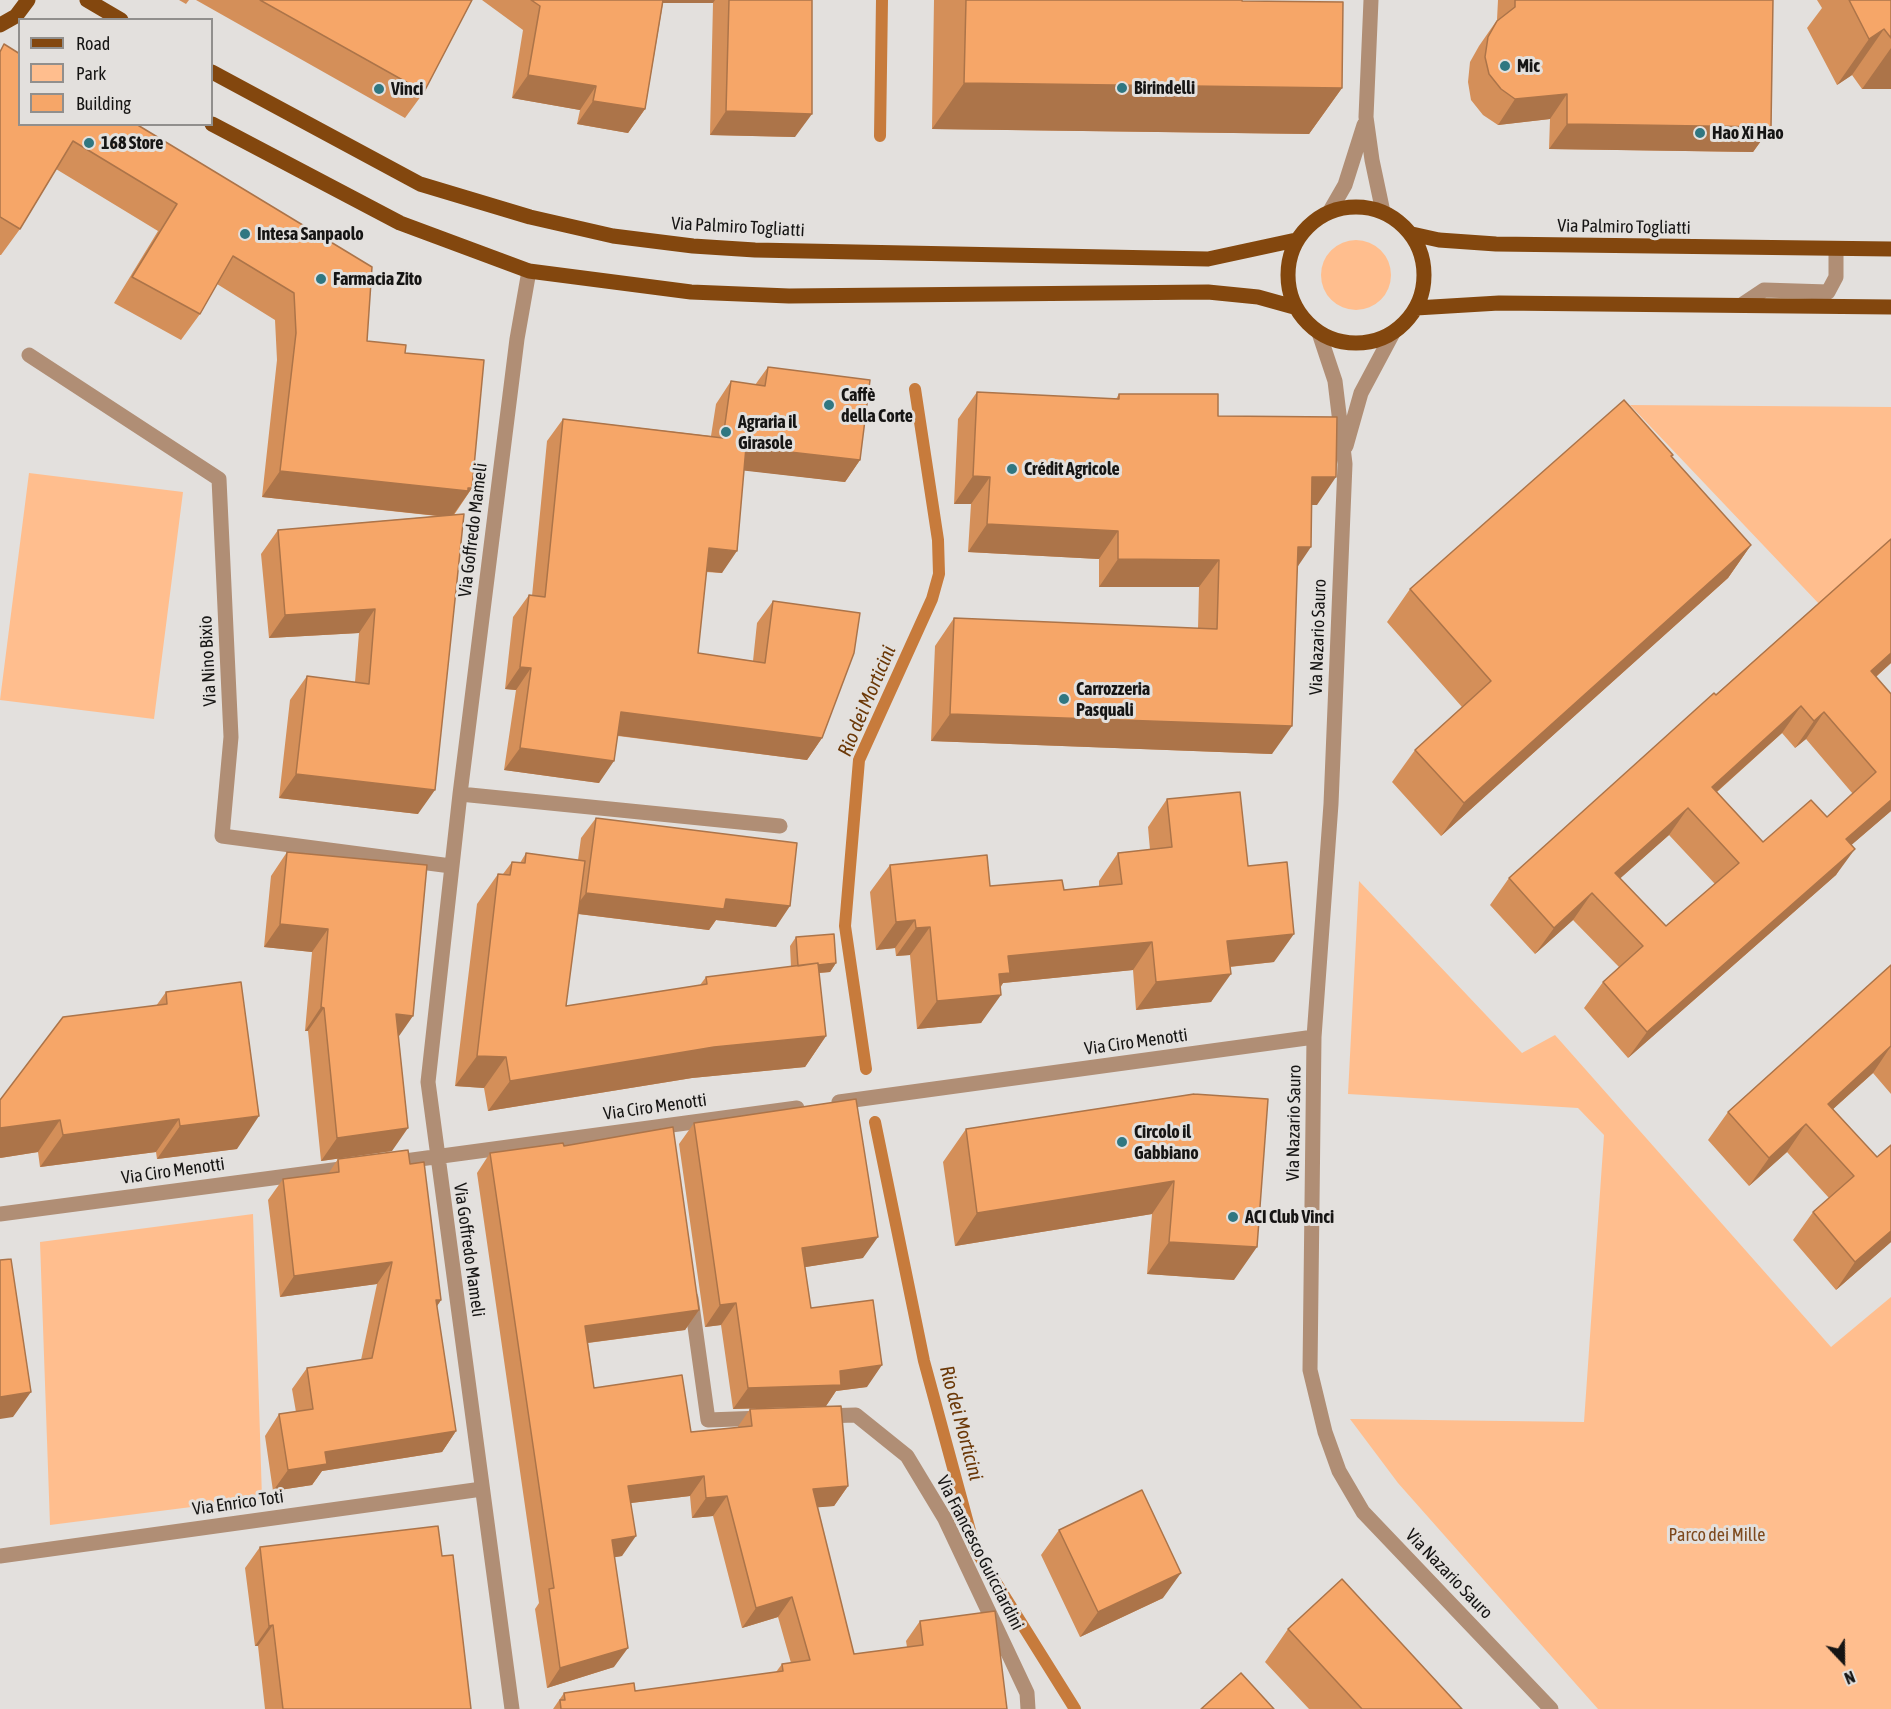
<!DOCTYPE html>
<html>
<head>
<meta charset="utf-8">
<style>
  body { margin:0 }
  #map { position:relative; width:1891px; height:1709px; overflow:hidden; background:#e3e0dd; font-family:"Asap Condensed",sans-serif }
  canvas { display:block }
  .legend { position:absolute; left:18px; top:18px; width:195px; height:108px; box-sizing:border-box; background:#e3e0dd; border:2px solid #918f8d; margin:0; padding:8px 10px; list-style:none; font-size:18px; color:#161514 }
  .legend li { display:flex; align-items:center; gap:12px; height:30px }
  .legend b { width:30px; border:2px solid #918f8d }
  .north { position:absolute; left:1813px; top:1631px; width:60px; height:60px; -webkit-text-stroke:4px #e3e0dd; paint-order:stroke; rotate:158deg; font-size:16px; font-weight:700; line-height:24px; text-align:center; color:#161514 }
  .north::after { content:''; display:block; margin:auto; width:21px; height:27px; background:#161514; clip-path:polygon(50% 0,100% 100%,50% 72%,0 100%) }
</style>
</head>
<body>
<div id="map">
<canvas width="1891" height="1709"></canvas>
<ul class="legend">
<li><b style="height:8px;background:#83470e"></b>Road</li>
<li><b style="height:16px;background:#ffbe8e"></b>Park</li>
<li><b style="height:16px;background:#f6a668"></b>Building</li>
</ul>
<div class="north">N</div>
</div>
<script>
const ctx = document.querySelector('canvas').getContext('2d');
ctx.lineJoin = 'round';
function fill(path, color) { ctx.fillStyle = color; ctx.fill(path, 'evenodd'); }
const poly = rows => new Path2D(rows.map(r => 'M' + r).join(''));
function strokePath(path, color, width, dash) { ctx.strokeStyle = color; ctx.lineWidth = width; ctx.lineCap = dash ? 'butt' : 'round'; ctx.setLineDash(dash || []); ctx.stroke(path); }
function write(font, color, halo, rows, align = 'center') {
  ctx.font = font + ' "Asap Condensed",sans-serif'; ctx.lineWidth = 6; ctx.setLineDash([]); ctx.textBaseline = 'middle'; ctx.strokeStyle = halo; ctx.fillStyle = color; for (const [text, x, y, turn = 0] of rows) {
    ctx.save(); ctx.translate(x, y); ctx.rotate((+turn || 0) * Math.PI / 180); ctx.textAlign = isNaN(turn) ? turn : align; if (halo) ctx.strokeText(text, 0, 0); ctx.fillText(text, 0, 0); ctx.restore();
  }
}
fill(poly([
  '1321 275a35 35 0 1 1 70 0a35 35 0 1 1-70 0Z',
  [1630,405,1891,407,1891,542,1821,606],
  [29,473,183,492,154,719,0,700],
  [1359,881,1522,1053,1555,1035,1831,1347,1891,1297,1891,1709,1598,1709,1398,1483,1350,1419,1584,1422,1604,1135,1578,1108,1348,1094],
  [253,1214,262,1498,50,1525,40,1242]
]), '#ffbe8e');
strokePath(poly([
  [880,136,882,0],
  [866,1069,845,926,859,760,932,599,939,574,938,540,915,389],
  [875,1122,924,1361,975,1549,1075,1709]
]), '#c77b3c', 12);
strokePath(poly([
  [1371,0,1366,117,1372,160,1383,212],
  [1330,211,1345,185,1364,125],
  [1743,304,1764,290,1828,292,1836,277,1836,249],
  [1319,333,1335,381,1345,464,1331,804,1314,1037,1310,1370,1325,1432,1339,1471,1363,1512,1551,1709],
  [29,355,219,479,231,737,222,836,451,866],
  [1346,446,1361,393,1393,333],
  [460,794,780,826],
  [839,1102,1314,1037],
  [390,1163,797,1108],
  [0,1214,348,1168],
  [691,1298,708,1420,762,1418],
  [822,1416,856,1415,907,1456,945,1519,1027,1693,1028,1709],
  [0,1556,482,1489],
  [512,1709,428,1082,460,794,517,339,529,271]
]), '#b08e75', 15);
strokePath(poly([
  [87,0,121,20],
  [0,25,16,16,28,0],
  [212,72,420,184,530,217,613,236,693,246,755,250,1208,259,1296,240],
  [212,124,400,223,529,271,691,292,789,296,1208,292,1258,297,1294,307],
  '1288 275a68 68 0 1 1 136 0a68 68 0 1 1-136 0Z',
  [1412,234,1439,240,1496,244,1891,249],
  [1416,308,1499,303,1891,307]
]), '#83470e', 15);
fill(poly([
  [179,0,189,0,186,4],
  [196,0,472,0,424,92,405,118],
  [482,0,812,0,795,137,710,135,713,3,663,3,645,109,628,133,577,124,580,110,512,98,523,30],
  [934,0,1242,0,1242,1,1342,88,1309,134,932,129],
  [1498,0,1773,0,1771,127,1753,152,1549,149,1550,119,1498,125,1483,115,1471,100,1468,82,1470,62,1479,46,1497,20],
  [1817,0,1891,0,1891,89,1862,89,1852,75,1837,85,1807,28,1822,8],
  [4,44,136,124,367,341,405,353,472,488,454,515,418,814,279,798,290,700,307,676,355,682,359,633,269,638,261,554,278,530,437,516,262,497,277,360,275,320,217,284,200,314,181,340,114,303,158,231,56,169,20,229,1,255,0,255,0,51],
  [768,367,860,460,845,482,744,470,722,573,706,572,698,653,753,661,757,623,773,601,822,738,807,760,618,736,599,783,504,770,516,690,505,689,513,617,529,595,532,596,547,441,563,419,711,436,716,404,731,381,755,385],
  [977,392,1116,399,1119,394,1218,416,1317,505,1311,505,1298,566,1272,754,931,741,935,646,954,618,1198,629,1199,587,1099,587,1099,559,968,552,971,504,954,504,958,419],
  [1673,455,1671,457,1751,545,1728,578,1441,836,1392,782,1415,750,1462,707,1387,622,1410,589],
  [1891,539,1891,663,1876,677,1891,811,1851,845,1836,875,1628,1058,1584,1008,1603,982,1619,967,1573,920,1535,954,1490,905,1509,878],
  [1782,733,1795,748,1806,739,1853,794,1827,817,1763,842,1717,792],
  [1669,835,1715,884,1666,926,1620,878],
  [1167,799,1274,962,1230,967,1211,1002,1136,1010,1133,970,1003,983,981,1023,917,1029,910,955,896,956,895,948,876,950,870,892,890,865,990,886,1064,890,1099,886,1099,881,1118,853,1150,850,1148,827],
  [596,818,776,927,716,920,709,930,578,914,566,1006,700,985,706,977,791,967,790,946,796,937,836,963,830,972,819,973,826,1036,805,1067,692,1078,488,1111,484,1088,455,1086,477,904,498,874,503,874,512,862,520,863,526,853,578,860,581,838],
  [287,852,399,1037,392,1151,321,1161,308,1031,305,1031,312,952,264,947,271,876],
  [1891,965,1891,1094,1873,1073,1833,1109,1877,1157,1891,1145,1891,1242,1836,1290,1793,1240,1813,1212,1829,1198,1787,1152,1749,1186,1708,1140,1728,1112],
  [166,992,237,1149,157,1159,156,1152,40,1167,38,1152,0,1158,156,1006],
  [1194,1094,1234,1280,1147,1274,1152,1214,955,1246,943,1162,966,1129],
  [694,1123,863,1258,805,1267,811,1308,867,1387,836,1391,826,1406,733,1409,721,1325,705,1327,679,1144],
  [564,1146,699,1310,685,1330,588,1343,594,1388,691,1432,737,1428,750,1409,848,1486,834,1506,817,1507,854,1654,907,1647,906,1641,920,1621,1007,1709,553,1709,564,1693,635,1691,776,1672,782,1664,791,1663,778,1617,742,1628,713,1516,692,1518,690,1496,631,1503,622,1556,615,1557,614,1667,547,1688,535,1609,539,1603,477,1173,490,1153],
  [338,1159,410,1164,441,1300,437,1306,456,1431,442,1452,322,1471,312,1485,273,1491,265,1436,279,1414,296,1412,292,1389,307,1368,361,1360,377,1284,280,1297,268,1200,283,1179,328,1174],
  [1059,1530,1163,1598,1080,1637,1041,1555],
  [260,1547,442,1556,471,1709,265,1709,258,1646,255,1646,245,1568],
  [1288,1629,1462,1709,1309,1709,1265,1662]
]), '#d48f59');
fill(poly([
  [652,0,715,0,713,3,650,3],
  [1884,29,1852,75,1837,85,1869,39],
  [1891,48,1891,89,1862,89],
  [528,75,596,86,580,110,512,98],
  [964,83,1342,88,1309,134,932,129],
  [1567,94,1550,119,1498,125,1515,99],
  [593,101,645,109,628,133,577,124],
  [726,111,812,114,795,137,710,135],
  [1567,124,1771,127,1753,152,1549,149],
  [746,447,860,460,845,482,730,469],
  [280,471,468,488,472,488,453,515,449,517,262,497],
  [973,476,990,477,971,504,954,504],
  [1312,477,1336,477,1317,505,1292,505],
  [987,524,1118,531,1099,559,968,552],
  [1751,545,1728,578,1441,836,1464,803],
  [1298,547,1311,547,1292,575],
  [709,548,737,551,722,573,693,570],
  [1118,559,1219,560,1199,587,1099,587],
  [375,609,359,633,269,638,285,615],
  [1891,653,1891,663,1852,698,1871,671],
  [520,667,531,668,516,690,505,689],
  [1801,706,1782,733,1693,813,1712,787],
  [621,712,822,738,807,760,606,734],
  [1824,712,1806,739,1795,748,1814,721],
  [950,714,1292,726,1272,754,931,741],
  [520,748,614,761,599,783,504,770],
  [296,774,435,790,418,814,279,798],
  [1891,800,1891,811,1827,866,1846,839],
  [1688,808,1669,835,1596,900,1615,873],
  [1855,849,1836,875,1628,1058,1647,1032],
  [586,893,726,899,790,906,776,927,716,920,709,930,571,913],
  [1592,893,1573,920,1535,954,1554,928],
  [915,920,895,948,876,950,896,922],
  [280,924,328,929,312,952,264,947],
  [930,927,910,955,896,956,916,928],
  [1294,934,1274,962,1208,969,1227,941],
  [1152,942,1133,970,1003,983,994,996,1001,995,981,1023,917,1029,937,1001,1008,956],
  [836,963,830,972,792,975,798,966],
  [1231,974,1211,1002,1136,1010,1156,982],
  [321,1007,324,1008,308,1031,305,1031],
  [396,1014,413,1016,397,1039],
  [826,1036,805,1067,692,1078,488,1111,510,1081,714,1047],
  [1891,1046,1873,1073,1811,1129,1828,1104],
  [477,1056,506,1057,484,1088,455,1086],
  [259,1116,237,1149,157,1159,180,1126],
  [179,1119,156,1152,40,1167,63,1135],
  [60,1120,38,1152,0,1158,0,1128],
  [1806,1124,1787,1152,1749,1186,1769,1158],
  [408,1128,392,1151,321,1161,337,1138],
  [1174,1181,1152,1214,955,1246,977,1213],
  [1891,1231,1891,1242,1836,1290,1855,1262],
  [878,1237,863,1258,787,1270,802,1248],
  [1169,1242,1257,1247,1234,1280,1147,1274],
  [392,1262,377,1284,280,1297,294,1276],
  [436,1300,441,1300,427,1321],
  [736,1303,721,1325,705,1327,720,1305],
  [699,1310,685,1330,571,1345,585,1326],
  [882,1365,867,1387,836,1391,826,1406,733,1409,748,1388,840,1371],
  [31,1392,13,1417,0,1419,0,1397],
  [456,1431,442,1452,322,1471,312,1485,273,1491,288,1470,325,1452],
  [704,1476,690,1496,614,1505,628,1486],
  [848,1486,834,1506,799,1509,813,1489],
  [727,1496,713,1516,692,1518,706,1498],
  [636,1536,622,1556,598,1560,612,1540],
  [1181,1573,1163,1598,1080,1637,1098,1612],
  [792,1597,778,1617,742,1628,756,1608],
  [273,1625,258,1646,255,1646,269,1626],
  [628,1648,614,1667,547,1688,560,1668]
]), '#ac7449');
const building = poly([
  [260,0,472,0,424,92,260,0],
  [531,0,663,0,645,109,593,101,596,86,528,75,540,6,531,0],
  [729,0,812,0,812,114,726,111,729,0],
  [966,0,1242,0,1242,1,1343,2,1342,88,964,83,966,0],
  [1515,0,1773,0,1771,127,1567,124,1567,94,1515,99,1501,89,1489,74,1485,57,1488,37,1497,21,1515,7,1515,0],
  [1849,0,1891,0,1891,38,1884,29,1869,39,1849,0],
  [4,44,20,54,20,124,136,124,372,267,367,341,406,345,405,353,484,360,472,488,468,488,468,491,280,471,296,333,294,293,233,256,200,314,132,277,177,204,73,141,20,229,0,217,0,52,4,44],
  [768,367,870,380,860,460,746,447,737,551,709,548,698,653,765,663,773,601,860,613,854,653,822,738,621,712,614,761,520,748,531,668,520,667,529,595,545,597,563,419,723,438,731,381,765,386,768,367],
  [977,392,1119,399,1119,394,1218,394,1218,416,1337,417,1336,477,1312,477,1311,547,1298,547,1292,726,950,714,954,618,1217,629,1219,560,1118,559,1118,531,987,524,990,477,973,476,977,392],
  [1624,400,1673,455,1671,456,1751,545,1464,803,1415,750,1491,681,1410,589,1624,400],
  [464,514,435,790,296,774,307,676,369,684,375,609,285,615,278,530,464,514],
  [1891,539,1891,653,1871,671,1891,694,1891,800,1846,839,1855,849,1647,1032,1603,982,1643,946,1592,893,1554,928,1509,878,1714,693,1716,695,1891,539],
  [1801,706,1814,721,1824,712,1876,772,1827,817,1811,800,1763,842,1712,787,1801,706],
  [1688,808,1739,863,1666,926,1615,873,1688,808],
  [1240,792,1248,866,1287,862,1294,934,1227,941,1231,974,1156,982,1152,942,1008,956,1010,973,999,974,1001,995,937,1001,930,927,916,928,915,920,896,922,890,865,987,855,990,886,1062,880,1064,890,1122,884,1118,853,1172,847,1167,799,1240,792],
  [596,818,797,843,790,906,726,899,724,909,586,893,596,818],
  [287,852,427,865,413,1016,396,1014,408,1128,337,1138,324,1008,321,1007,328,929,280,924,287,852],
  [526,853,585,861,566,1006,707,984,706,977,818,963,826,1036,714,1047,510,1081,506,1057,477,1056,498,874,510,875,512,862,525,863,526,853],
  [834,934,836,963,818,965,818,963,798,966,796,937,834,934],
  [1891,965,1891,1046,1828,1104,1877,1157,1891,1145,1891,1231,1855,1262,1813,1212,1854,1176,1806,1124,1769,1158,1728,1112,1891,965],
  [241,982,259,1116,180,1126,179,1119,63,1135,60,1120,0,1128,0,1100,63,1017,167,1004,166,992,241,982],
  [1194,1094,1268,1099,1257,1247,1169,1242,1174,1181,977,1213,966,1129,1194,1094],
  [856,1099,878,1237,802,1248,811,1308,873,1300,882,1365,840,1371,841,1385,748,1388,736,1303,720,1305,694,1123,856,1099],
  [673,1127,699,1310,585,1326,594,1388,682,1375,691,1432,752,1426,750,1409,841,1406,848,1486,813,1489,854,1654,923,1645,920,1621,995,1611,1007,1709,561,1709,560,1700,565,1700,564,1693,634,1683,635,1691,783,1671,782,1664,810,1660,792,1597,756,1608,727,1496,706,1498,704,1476,628,1486,636,1536,612,1540,628,1648,560,1668,549,1589,554,1588,490,1153,563,1143,564,1146,673,1127],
  [408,1150,410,1164,424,1162,441,1300,436,1300,456,1431,325,1452,327,1464,288,1470,279,1414,313,1409,307,1368,372,1358,392,1262,294,1276,283,1179,339,1172,338,1159,408,1150],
  [11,1259,31,1392,0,1397,0,1260,11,1259],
  [1142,1490,1181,1573,1098,1612,1059,1530,1142,1490],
  [438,1526,442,1556,453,1555,471,1709,283,1709,273,1625,269,1626,260,1547,438,1526],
  [1342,1579,1462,1709,1362,1709,1288,1629,1342,1579],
  [1241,1673,1274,1709,1201,1709,1241,1673]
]);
fill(building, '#f6a668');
strokePath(building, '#ac7449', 1.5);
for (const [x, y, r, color] of [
  [1505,66,6,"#307781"],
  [1122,88,6,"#307781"],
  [379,89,6,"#307781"],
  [1700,133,6,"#307781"],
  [89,143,6,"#307781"],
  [245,234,6,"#307781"],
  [321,279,6,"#307781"],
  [829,405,6,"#307781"],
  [726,432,6,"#307781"],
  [1012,469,6,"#307781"],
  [1064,699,6,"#307781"],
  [1122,1142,6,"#307781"],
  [1233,1217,6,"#307781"]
]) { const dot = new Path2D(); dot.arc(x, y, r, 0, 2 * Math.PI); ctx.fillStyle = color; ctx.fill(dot); strokePath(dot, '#e3e0dd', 2); }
write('bold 18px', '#161514', '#e3e0dd', [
  ["Mic",1517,66],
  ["Birindelli",1134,88],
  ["Vinci",391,89],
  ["Hao Xi Hao",1712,133],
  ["168 Store",101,143],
  ["Intesa Sanpaolo",257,234],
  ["Farmacia Zito",333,279],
  ["Caffè",841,395],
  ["della Corte",841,416],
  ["Agraria il",738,422],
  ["Girasole",738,443],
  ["Crédit Agricole",1024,469],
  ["Carrozzeria",1076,689],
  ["Pasquali",1076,710],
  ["Circolo il",1134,1132],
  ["Gabbiano",1134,1153],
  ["ACI Club Vinci",1245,1217]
], 'left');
write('18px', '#161514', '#e3e0dd', [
  ["Via Palmiro Togliatti",738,227,3],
  ["Via Palmiro Togliatti",1624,227,1],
  ["Via Goffredo Mameli",473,530,-83],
  ["Via Nazario Sauro",1318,637,-88],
  ["Via Nino Bixio",208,661,-93],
  ["Via Ciro Menotti",1136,1042,-8],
  ["Via Ciro Menotti",655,1107,-8],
  ["Via Nazario Sauro",1294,1123,-89],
  ["Via Ciro Menotti",173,1171,-8],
  ["Via Goffredo Mameli",469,1250,82],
  ["Via Enrico Toti",238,1503,-8],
  ["Via Francesco Guicciardini",980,1553,63],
  ["Via Nazario Sauro",1449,1574,46]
]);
write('18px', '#7d491d', '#e3e0dd', [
  ["Parco dei Mille",1717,1535]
]);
write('italic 20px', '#6b3807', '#e3e0dd', [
  ["Rio dei Morticini",867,701,-67],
  ["Rio dei Morticini",961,1423,75]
]);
</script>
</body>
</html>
